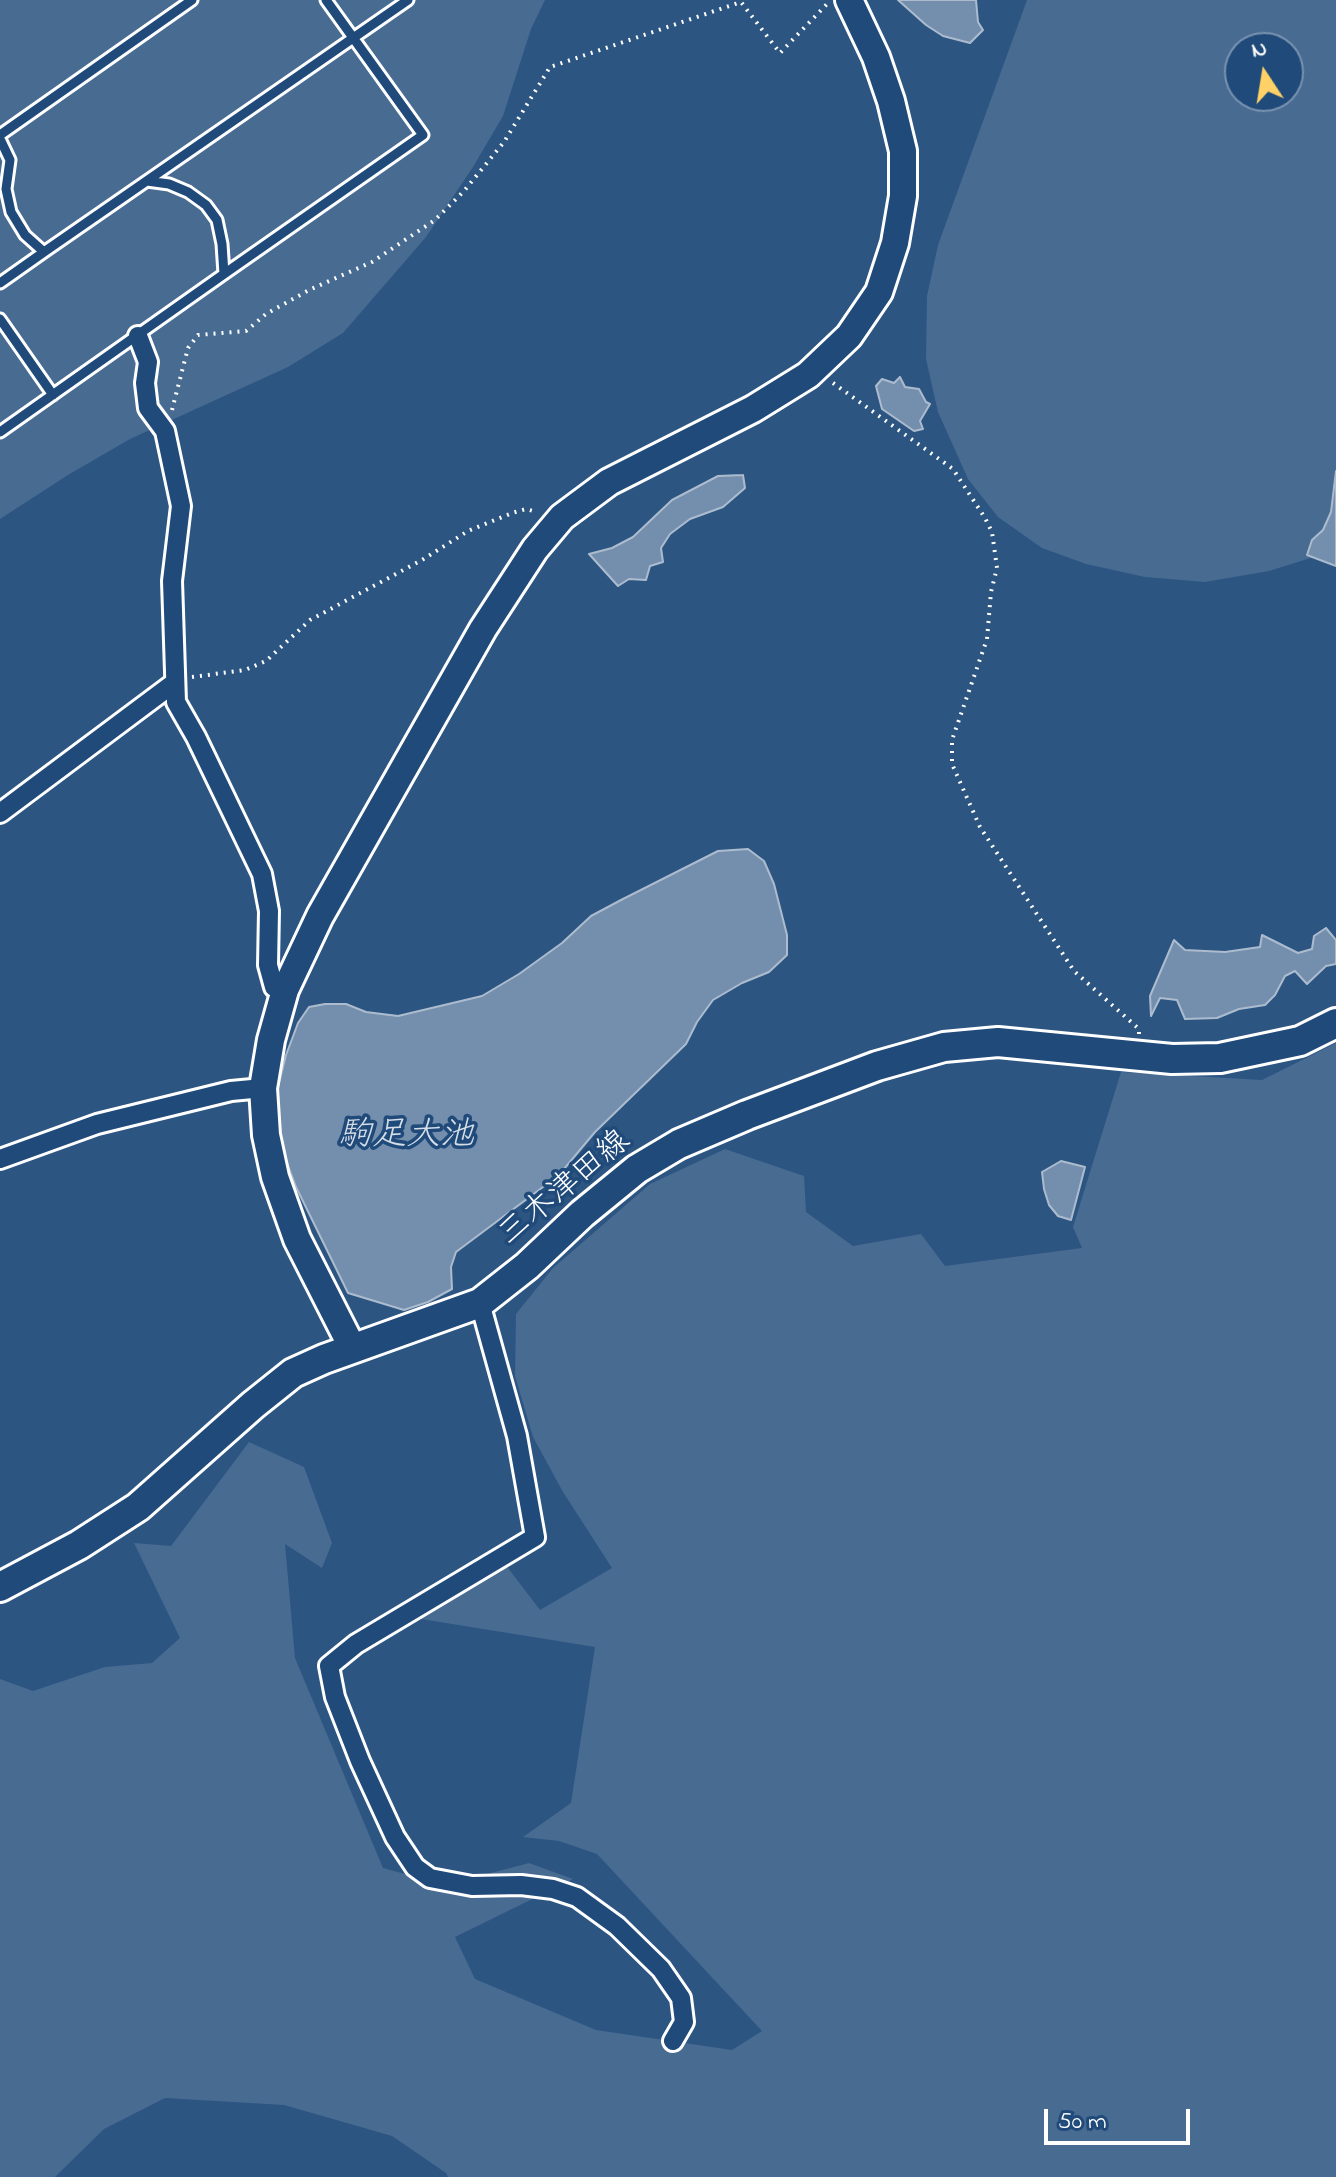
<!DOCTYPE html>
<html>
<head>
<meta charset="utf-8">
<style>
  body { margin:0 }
  #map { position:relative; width:1336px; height:2177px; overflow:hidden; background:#2c5582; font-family:"Indie Flower",sans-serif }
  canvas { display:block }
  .north { position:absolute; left:1224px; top:32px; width:80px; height:80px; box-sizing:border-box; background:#1f4a7a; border:2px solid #7992af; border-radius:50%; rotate:348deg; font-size:22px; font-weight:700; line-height:32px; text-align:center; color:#fff }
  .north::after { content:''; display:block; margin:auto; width:28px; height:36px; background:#ffd166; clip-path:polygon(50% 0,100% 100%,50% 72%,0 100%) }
  .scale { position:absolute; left:1044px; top:2109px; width:146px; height:36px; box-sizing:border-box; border:4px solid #fff; border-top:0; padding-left:10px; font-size:24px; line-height:28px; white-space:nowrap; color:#fff; -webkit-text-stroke:6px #1f4a7a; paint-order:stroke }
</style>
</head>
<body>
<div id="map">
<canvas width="1336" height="2177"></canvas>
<div class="north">N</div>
<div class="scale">50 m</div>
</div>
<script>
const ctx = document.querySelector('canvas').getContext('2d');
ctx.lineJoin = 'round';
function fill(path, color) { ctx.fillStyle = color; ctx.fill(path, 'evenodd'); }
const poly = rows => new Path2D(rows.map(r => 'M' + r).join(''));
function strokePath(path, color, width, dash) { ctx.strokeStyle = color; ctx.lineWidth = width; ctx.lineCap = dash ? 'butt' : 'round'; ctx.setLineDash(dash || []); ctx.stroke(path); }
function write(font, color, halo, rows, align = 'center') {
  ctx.font = font + ' "Indie Flower","Klee One",sans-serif'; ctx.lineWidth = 7; ctx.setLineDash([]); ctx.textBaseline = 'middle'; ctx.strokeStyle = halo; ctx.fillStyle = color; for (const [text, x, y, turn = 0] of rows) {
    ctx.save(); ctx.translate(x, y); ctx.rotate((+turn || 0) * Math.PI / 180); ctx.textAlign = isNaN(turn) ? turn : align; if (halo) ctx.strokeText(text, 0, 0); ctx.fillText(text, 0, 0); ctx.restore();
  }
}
fill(poly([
  [0,0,545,0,531,29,503,116,473,167,426,237,343,333,288,367,130,439,68,475,0,519],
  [1027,0,1336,0,1336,550,1269,571,1205,582,1145,577,1086,564,1042,548,998,517,968,479,938,412,926,359,927,296,938,245],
  [1240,48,1288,48,1288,96,1240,96],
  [1336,1043,1336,2177,448,2177,446,2173,392,2136,284,2105,165,2098,104,2129,55,2177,0,2177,0,1679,33,1691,105,1667,152,1663,180,1638,134,1543,171,1546,249,1442,304,1467,332,1543,322,1568,285,1544,295,1658,383,1868,446,1885,529,1863,573,1879,455,1937,475,1979,596,2030,732,2050,762,2031,597,1854,559,1841,523,1837,571,1803,595,1647,421,1619,505,1564,540,1610,612,1568,563,1492,533,1437,515,1376,516,1314,553,1268,650,1184,725,1149,804,1176,806,1212,853,1246,921,1234,945,1266,1082,1248,1073,1227,1121,1072,1262,1080]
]), '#486b92');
const water = poly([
  [898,0,976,0,978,22,983,30,970,43,943,36,926,25,898,0],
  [900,377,905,387,919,389,926,402,930,404,920,421,923,429,914,431,882,409,876,386,882,379,894,383,900,377],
  [1336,471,1336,566,1307,555,1312,540,1323,530,1331,512,1336,471],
  [743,475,745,488,723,507,690,519,670,534,661,548,663,562,650,566,646,580,629,579,618,586,589,554,612,548,633,537,672,500,718,476,743,475],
  [748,849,764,861,774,884,787,935,787,955,769,972,742,983,713,1000,697,1022,686,1044,595,1132,559,1175,456,1252,451,1267,452,1289,428,1302,404,1310,348,1293,296,1187,284,1155,278,1124,278,1087,286,1055,298,1023,309,1007,325,1004,346,1004,366,1012,398,1016,482,996,519,974,562,943,591,916,621,900,718,851,748,849],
  [1326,928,1336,940,1336,964,1326,966,1307,984,1295,971,1285,976,1275,995,1265,1005,1239,1009,1217,1018,1185,1019,1177,1000,1160,998,1151,1016,1150,996,1174,940,1185,950,1225,952,1260,947,1262,935,1298,953,1312,949,1314,936,1326,928],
  [1061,1161,1085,1167,1071,1220,1058,1216,1049,1205,1044,1189,1042,1172,1061,1161]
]);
fill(water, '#748fad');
strokePath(water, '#acbcce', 2);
const lane = poly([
  [0,135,192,0],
  [0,139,10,160,6,189,11,212,25,235,44,252,408,0],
  [224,274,423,135,326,0],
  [0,283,44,252],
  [0,319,53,395],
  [0,432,224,274,222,244,217,220,206,205,188,192,169,184,147,181]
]);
const street = poly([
  [138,336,148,362,145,383,148,408,165,431,181,506,172,581,176,702,196,737,262,874,269,911,268,965,274,987,285,990],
  [0,813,174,683],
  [0,1159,97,1124,231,1091,263,1088],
  [480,1303,517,1436,535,1537,356,1644,329,1666,335,1697,360,1761,395,1837,415,1867,430,1878,472,1886,521,1885,553,1889,577,1897,617,1926,661,1969,681,1998,684,2022,673,2041]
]);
const secondary = poly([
  [353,1349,297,1239,275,1177,266,1135,263,1088,271,1040,285,990,320,916,483,629,535,549,562,517,609,482,753,409,808,375,849,336,879,292,895,243,903,196,903,151,891,101,876,57,849,0]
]);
const primary = poly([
  [0,1587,79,1545,138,1507,253,1405,293,1373,324,1359,480,1303,527,1266,582,1214,637,1169,679,1144,747,1115,877,1066,944,1047,998,1042,1172,1059,1220,1058,1300,1041,1336,1023]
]);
strokePath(lane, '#fff', 15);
strokePath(street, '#fff', 24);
strokePath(secondary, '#fff', 32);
strokePath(primary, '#fff', 34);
strokePath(poly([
  [833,383,953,469,985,518,992,532,997,568,991,592,987,639,952,740,952,764,980,827,1074,971,1139,1029,1139,1035],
  [172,410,188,348,198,335,246,331,266,314,309,290,372,262,435,220,464,191,504,142,550,67,741,2,780,53,827,4],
  [192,677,245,670,266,661,310,620,422,560,468,531,512,513,526,509,537,512]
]), '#fff', 4, [2, 6]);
strokePath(lane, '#1f4a7a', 9);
strokePath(street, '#1f4a7a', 18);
strokePath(secondary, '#1f4a7a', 26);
strokePath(primary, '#1f4a7a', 28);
write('32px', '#fff', '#1f4a7a', [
  ["三木津田線",566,1190,-40]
]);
write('italic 34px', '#d5dde6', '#1f4a7a', [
  ["駒足大池",406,1138]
]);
</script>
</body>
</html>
